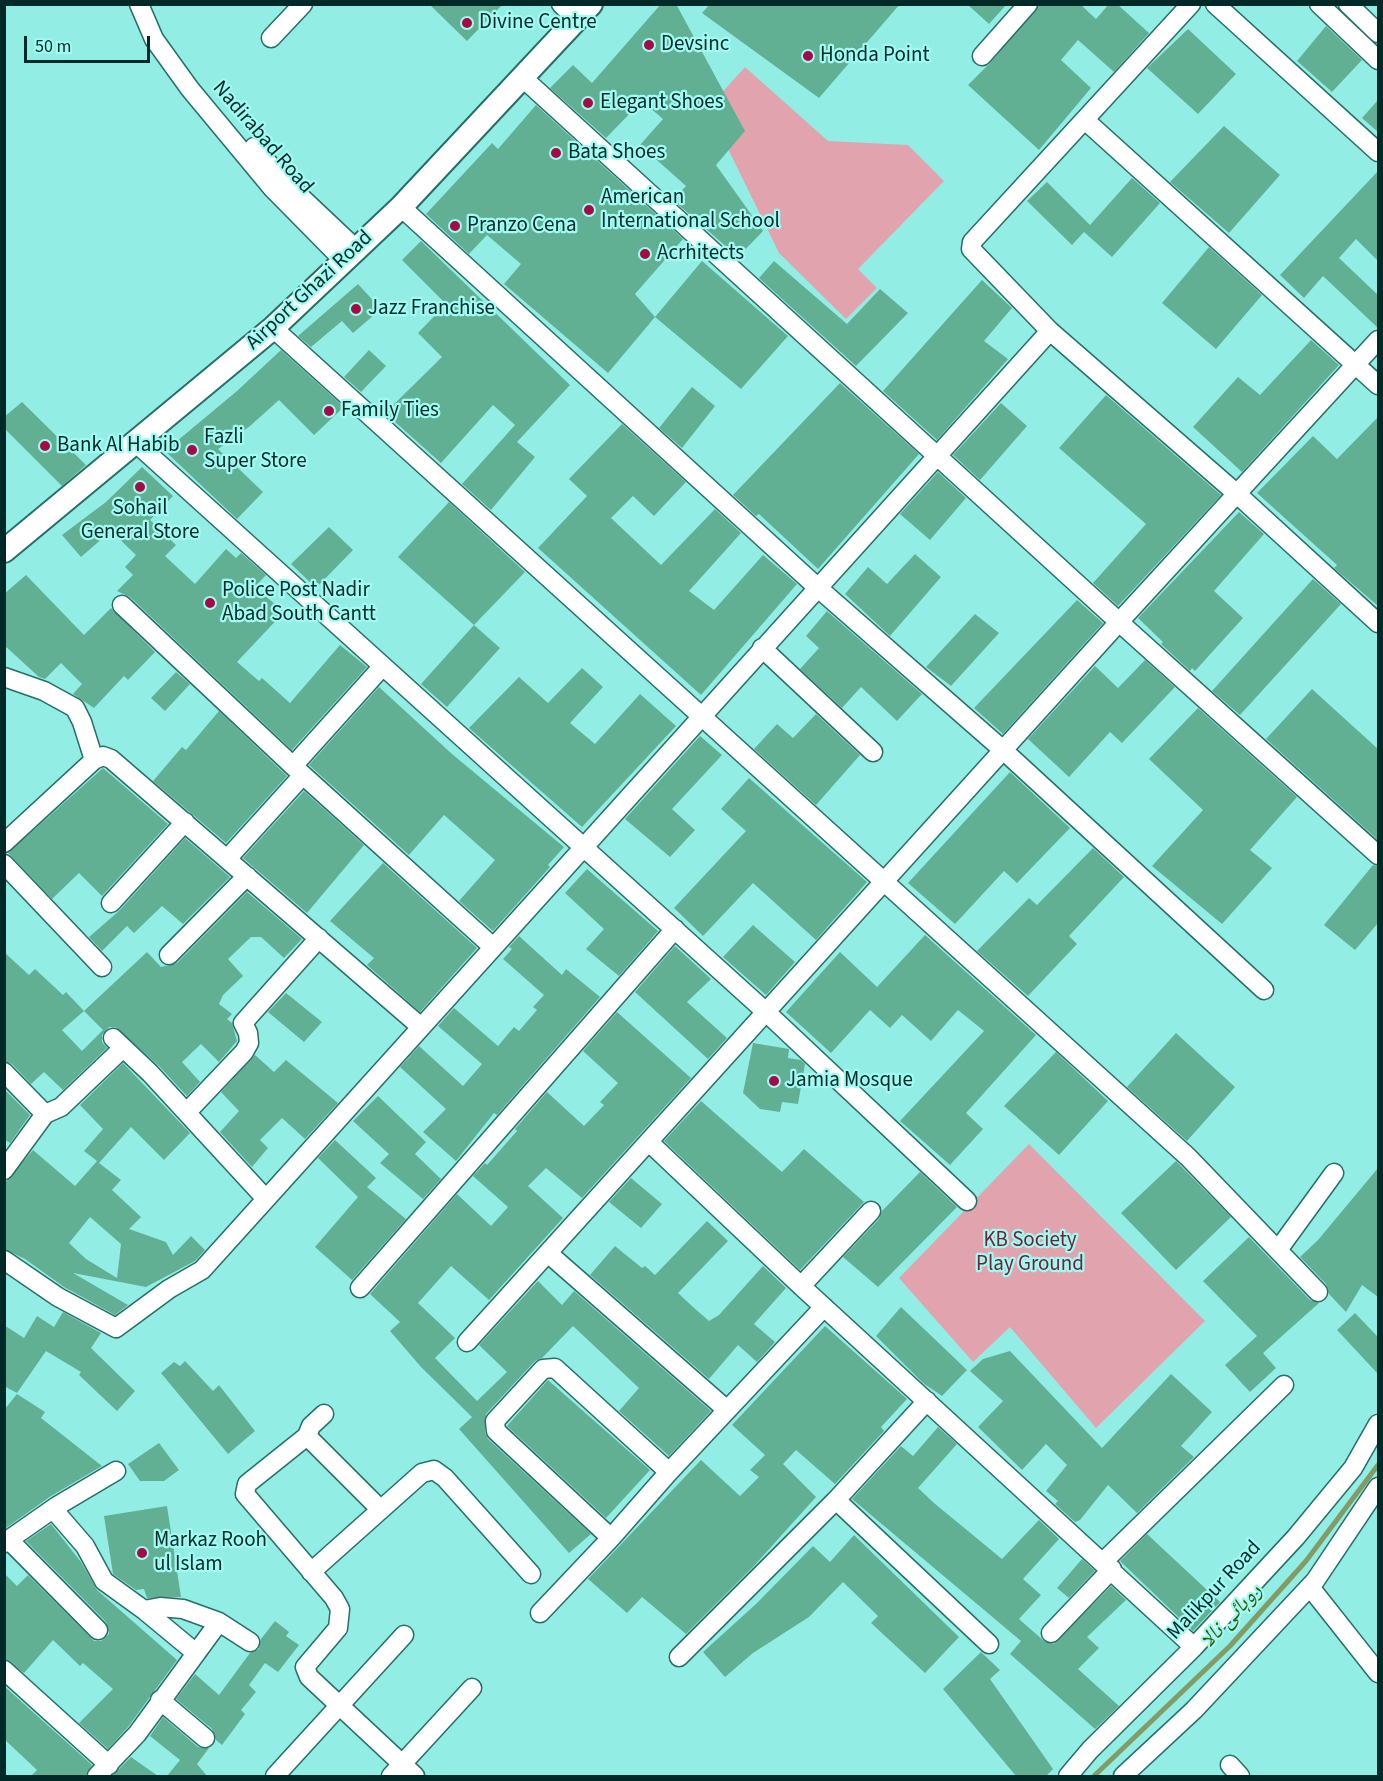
<!DOCTYPE html>
<html>
<head>
<meta charset="utf-8">
<style>
  body { margin:0 }
  #map { position:relative; width:1383px; height:1781px; overflow:hidden; background:#92eee5; font-family:"Source Sans 3",sans-serif }
  canvas { display:block }
  .frame { position:absolute; inset:0; border:6px solid #002927; pointer-events:none }
  .scale { position:absolute; left:24px; top:36px; width:126px; height:27px; box-sizing:border-box; border:3px solid #002927; border-top:0; padding-left:8px; font-size:18px; line-height:21px; white-space:nowrap; color:#002927; -webkit-text-stroke:4px #a0fbf3; paint-order:stroke }
</style>
</head>
<body>
<div id="map">
<canvas width="1383" height="1781"></canvas>
<div class="frame"></div>
<div class="scale">50 m</div>
</div>
<script>
const ctx = document.querySelector('canvas').getContext('2d');
ctx.lineJoin = 'round';
function fill(path, color) { ctx.fillStyle = color; ctx.fill(path, 'evenodd'); }
const poly = rows => new Path2D(rows.map(r => 'M' + r).join(''));
function strokePath(path, color, width, dash) { ctx.strokeStyle = color; ctx.lineWidth = width; ctx.lineCap = dash ? 'butt' : 'round'; ctx.setLineDash(dash || []); ctx.stroke(path); }
function write(font, color, halo, rows, align = 'center') {
  ctx.font = font + ' "Source Sans 3","Noto Naskh Arabic",sans-serif'; ctx.lineWidth = 4.5; ctx.setLineDash([]); ctx.textBaseline = 'middle'; ctx.strokeStyle = halo; ctx.fillStyle = color; for (const [text, x, y, turn = 0] of rows) {
    ctx.save(); ctx.translate(x, y); ctx.rotate((+turn || 0) * Math.PI / 180); ctx.textAlign = isNaN(turn) ? turn : align; if (halo) ctx.strokeText(text, 0, 0); ctx.fillText(text, 0, 0); ctx.restore();
  }
}
fill(poly([
  [745,67,828,141,908,145,944,181,858,269,877,288,846,319,779,253,708,108],
  [1029,1144,1205,1321,1096,1428,1010,1327,973,1362,899,1278]
]), '#e1a3ad');
strokePath(poly([
  [1094,1776,1230,1646,1306,1561,1378,1465]
]), '#839b65', 5);
fill(poly([
  [429,4,503,4,467,41],
  [661,4,676,4,745,131,716,165,763,231,738,257,673,200,686,186,640,145,663,119,642,101,606,138,550,88,573,65,592,83],
  [710,4,900,4,819,98,702,13],
  [967,4,1007,4,989,24],
  [1040,4,1080,4,1096,19,1109,4,1117,4,1149,33,1114,72,1078,40,1061,60,1091,88,1039,150,968,85,990,63],
  [1326,26,1362,60,1332,92,1297,61],
  [1188,29,1236,74,1198,114,1147,68],
  [1378,100,1378,132,1362,118],
  [536,105,683,239,635,294,655,317,608,373,504,284,521,264,487,235,469,254,426,214,492,143,498,149],
  [1224,126,1280,175,1229,233,1170,182],
  [1378,171,1378,261,1356,239,1339,258,1378,295,1378,328,1323,276,1304,298,1280,275],
  [1132,178,1160,203,1112,257,1084,232,1072,245,1027,201,1047,182,1090,225],
  [421,241,570,385,517,442,535,457,491,510,462,484,515,425,493,405,441,463,385,413,442,357,418,333,446,304,402,260],
  [1209,247,1262,295,1216,349,1162,303],
  [702,261,788,336,741,389,655,317],
  [774,261,847,324,880,289,908,313,856,366,759,278],
  [982,280,1012,308,984,341,1008,359,937,440,883,391],
  [358,284,381,309,353,333,342,321,311,347,298,336],
  [1311,340,1339,365,1242,472,1193,427,1238,377,1260,395],
  [281,350,344,407,314,435,279,400,250,426,218,449,263,492,237,519,165,451,237,391],
  [369,350,386,366,361,392,344,377],
  [840,383,919,454,818,569,759,514,756,516,733,495],
  [692,387,715,406,682,448,659,428],
  [1106,395,1221,495,1118,606,1093,583,1146,524,1059,448],
  [22,402,86,465,62,486,4,428,4,417],
  [1001,403,1027,426,980,480,953,455],
  [1378,417,1378,606,1334,568,1337,565,1257,493,1313,436,1337,459],
  [622,424,686,482,654,516,633,496,611,518,661,565,715,509,741,533,689,591,714,610,763,555,797,584,701,695,538,548,587,496,569,479],
  [142,467,173,496,150,520,176,545,165,556,195,584,226,549,236,558,241,553,266,575,255,587,284,612,237,662,259,681,262,678,290,703,340,645,367,667,292,750,130,597,117,591,133,575,125,567,136,555,111,531,81,557,62,535,106,502],
  [938,472,966,498,930,540,900,514],
  [449,502,525,572,474,625,398,557],
  [1239,512,1264,534,1214,591,1243,618,1195,671,1192,668,1190,671,1161,644,1163,642,1138,618],
  [329,527,353,550,316,588,291,564],
  [915,554,941,577,890,636,845,594,868,567,887,584],
  [26,575,84,635,111,608,155,652,128,680,124,676,94,708,73,694,82,684,61,663,45,679,39,677,4,645,4,594],
  [1313,579,1341,604,1240,715,1212,691],
  [1077,600,1103,623,1003,734,974,708],
  [827,611,922,694,897,721,861,687,842,708,800,669,819,648,806,636],
  [975,614,999,633,951,686,926,667],
  [474,625,500,648,447,707,421,684],
  [1145,660,1175,687,1122,743,1110,732,1069,777,1028,739,1095,666,1118,688],
  [582,668,603,687,570,723,595,744,640,694,676,726,582,827,469,728,519,677,548,703],
  [176,672,190,684,165,711,151,698],
  [379,687,452,754,564,847,548,865,550,867,493,931,459,901,495,860,444,815,409,855,309,765],
  [1312,689,1378,749,1378,840,1266,739],
  [1198,708,1297,797,1250,850,1272,868,1222,924,1152,866,1203,810,1149,759],
  [219,711,287,776,226,843,153,781,182,747,186,750],
  [816,714,860,755,816,805,754,749,777,724,793,738],
  [700,736,722,755,672,809,695,830,670,857,625,819],
  [103,768,168,824,102,896,79,873,52,899,8,853],
  [1010,772,1070,828,1017,883,1004,871,955,924,908,883],
  [749,778,867,882,816,940,753,883,703,936,674,908,746,831,721,809],
  [304,791,364,845,307,913,243,858],
  [185,838,230,877,183,924,162,906,134,933,127,926,102,951,89,937,119,911],
  [1093,848,1124,877,1069,936,1077,944,1028,996,977,951,1029,898,1037,905],
  [383,863,477,948,420,1012,367,965,374,958,330,921],
  [1373,865,1378,866,1378,923,1355,950,1324,925],
  [587,869,658,931,619,976,586,949,604,929,565,893],
  [247,892,302,939,284,958,261,937,251,937,228,959,243,976,223,995,219,1004,232,1014,227,1019,232,1023,237,1041,219,1062,201,1044,182,1062,200,1082,187,1096,158,1065,115,1027,109,1027,102,1035,102,1042,107,1048,63,1090,44,1072,31,1084,12,1064,4,1061,4,952,29,975,35,969,63,995,66,992,84,1011,147,952,161,967,177,963],
  [84,1011,103,1030,82,1051,62,1030],
  [753,925,795,962,766,995,723,957],
  [925,935,1036,1035,966,1113,983,1129,950,1165,900,1121,984,1031,958,1010,931,1041,902,1015,890,1028,870,1010,831,1053,786,1012,840,952,877,987],
  [519,936,562,975,566,969,600,997,497,1115,494,1113,456,1161,423,1132,446,1109,400,1067,419,1046,463,1086,482,1064,438,1026,454,1008,498,1046,514,1027,519,1031,537,1010,533,1007,544,995,503,959,512,949,509,947],
  [675,946,711,979,687,1002,727,1038,708,1059,635,992],
  [286,993,322,1022,304,1042,268,1012],
  [617,1012,691,1078,582,1198,546,1168,528,1186,563,1218,489,1300,451,1266,418,1303,455,1338,435,1358,477,1401,507,1372,479,1345,538,1281,562,1305,574,1291,711,1411,669,1456,619,1411,639,1388,573,1326,542,1358,535,1361,486,1414,485,1432,488,1439,591,1534,569,1553,459,1429,472,1417,421,1367,390,1331,400,1322,370,1294,457,1194,491,1226,508,1207,473,1176,485,1163,487,1165,517,1131,515,1129,547,1092,584,1126,604,1105,600,1102,618,1083,583,1051],
  [1176,1033,1235,1087,1187,1141,1127,1087],
  [753,1043,789,1049,788,1058,801,1060,805,1064,798,1104,782,1102,780,1112,760,1109,743,1093],
  [1056,1052,1108,1101,1059,1155,1004,1106],
  [255,1055,274,1072,286,1060,338,1103,305,1139,282,1118,260,1140,268,1148,252,1167,220,1132,239,1111,221,1092],
  [123,1063,190,1133,164,1160,131,1127,99,1163,121,1180,112,1190,141,1217,129,1229,166,1242,173,1255,191,1236,205,1250,195,1261,146,1287,73,1273,128,1305,115,1315,64,1287,25,1259,4,1249,4,1184,33,1150,75,1186,97,1161,84,1151,103,1129,80,1105],
  [90,1217,121,1244,117,1278,86,1259,69,1243],
  [4,1089,30,1115,10,1143,4,1139],
  [378,1096,426,1142,415,1154,441,1179,423,1199,380,1163,389,1154,353,1121],
  [701,1101,782,1172,804,1149,864,1202,800,1270,664,1141],
  [335,1140,376,1178,367,1187,406,1219,352,1280,315,1247,358,1197,318,1158],
  [1176,1161,1231,1217,1176,1270,1121,1213],
  [1378,1168,1378,1297,1362,1285,1346,1312,1329,1294,1326,1284,1300,1257,1318,1240],
  [920,1172,957,1207,878,1287,843,1257,879,1219,882,1211],
  [631,1178,662,1204,641,1228,609,1202],
  [707,1221,728,1241,678,1293,693,1307,709,1321,719,1315,763,1266,786,1288,754,1324,775,1342,768,1350,757,1362,738,1345,709,1379,590,1275,615,1246,642,1268,645,1266,655,1275],
  [1249,1237,1310,1300,1319,1303,1263,1353,1276,1368,1250,1392,1225,1365,1257,1336,1203,1281],
  [901,1307,967,1370,942,1396,923,1383,876,1336],
  [63,1312,101,1333,91,1348,135,1391,117,1411,79,1375,81,1372,46,1351,17,1393,4,1386,4,1325,24,1338,37,1316,54,1327],
  [1355,1313,1378,1337,1378,1374,1337,1330],
  [825,1326,907,1399,881,1427,884,1431,835,1484,796,1450,783,1464,816,1497,753,1567,686,1634,642,1597,627,1613,588,1579,701,1460,740,1496,759,1477,750,1470,765,1455,732,1425],
  [1010,1351,1102,1448,1171,1374,1212,1412,1181,1446,1194,1457,1137,1513,1108,1485,1080,1520,1075,1522,1055,1504,1058,1501,1046,1491,1067,1465,1046,1444,1022,1470,978,1427,1003,1401,970,1371,983,1359],
  [185,1361,213,1391,219,1385,255,1431,228,1454,161,1373,174,1362,180,1366],
  [548,1380,650,1470,606,1518,507,1426],
  [17,1394,45,1412,41,1418,102,1466,51,1496,6,1528,4,1410],
  [938,1427,957,1444,918,1488,934,1503,1002,1559,1039,1520,1059,1539,1023,1579,1041,1595,1019,1619,1044,1641,1054,1644,1111,1586,1126,1600,1087,1637,1099,1648,1078,1669,1119,1706,1095,1729,1010,1654,1021,1641,852,1499,901,1446,913,1456],
  [159,1443,179,1470,164,1481,140,1481,128,1464],
  [167,1506,181,1597,147,1598,144,1589,136,1590,113,1574,104,1516],
  [51,1524,81,1562,97,1590,177,1660,128,1727,108,1749,79,1723,113,1689,83,1663,80,1666,53,1640,24,1673,4,1659,4,1573,17,1586,28,1575,94,1641,101,1641,109,1634,106,1622,26,1541],
  [1147,1534,1220,1602,1193,1631,1120,1561],
  [854,1535,959,1637,925,1673,871,1623,878,1616,843,1582,809,1617,753,1653,725,1677,703,1652,756,1604,813,1546,830,1562],
  [1082,1559,1095,1571,1069,1598,1057,1588],
  [275,1621,289,1632,286,1636,299,1645,278,1672,265,1663,249,1685,256,1692,241,1710,245,1714,222,1745,216,1740,212,1729,176,1699,195,1674,219,1695,250,1653,259,1649,261,1639],
  [981,1652,1000,1670,990,1679,1053,1769,1046,1776,1016,1776,943,1689],
  [4,1686,92,1765,86,1776,31,1776,37,1770,4,1739],
  [163,1717,198,1747,209,1748,197,1764,207,1776,167,1776,180,1760,150,1736],
  [131,1757,158,1776,112,1776]
]), '#62b094');
const minor = poly([
  [139,4,154,39,190,89,273,189,344,261],
  [561,4,577,20],
  [1191,4,972,242,971,249,1050,331,1236,493,1378,623],
  [1215,4,1378,152],
  [1319,4,1378,60],
  [1348,4,1378,33],
  [271,38,303,4],
  [982,56,1028,4],
  [523,78,1119,622,1378,855],
  [1086,121,1378,385],
  [254,147,287,184,357,250],
  [401,207,817,587,1003,750,1264,990],
  [273,328,1188,1157,1318,1292],
  [136,443,766,1012,967,1201],
  [122,605,293,766,493,947],
  [762,648,873,752],
  [4,677,44,691,75,708,82,722,94,760],
  [293,766,382,667],
  [4,843,94,760,103,756,111,759,421,1027],
  [227,859,303,775],
  [4,864,102,967],
  [111,903,185,822],
  [169,955,247,876],
  [113,1038,150,1073,266,1199],
  [4,1072,45,1114,4,1170],
  [187,1112,244,1052,249,1043,248,1033,243,1023,319,938],
  [45,1114,61,1107,123,1048],
  [650,1143,801,1286,1194,1647],
  [1278,1250,1334,1173],
  [549,1254,727,1410],
  [4,1260,58,1297,116,1328,169,1289,202,1270,1050,331],
  [801,1286,871,1211],
  [360,1288,675,929],
  [467,1342,1119,622,1378,340],
  [324,1414,311,1426,307,1436,247,1484,245,1494,334,1598,340,1609,338,1628,305,1667,309,1677,415,1776],
  [307,1436,379,1508],
  [669,1472,555,1368,543,1369,495,1421,496,1431,611,1538,669,1472,824,1307],
  [836,1500,989,1644],
  [53,1509,85,1546,104,1581,144,1610,196,1653],
  [9,1540,98,1630],
  [4,1543,57,1506,116,1471],
  [1103,1562,1284,1385],
  [311,1572,422,1473,434,1470,445,1478,531,1574],
  [1310,1587,1378,1673],
  [144,1610,160,1607,183,1609,219,1622,250,1642],
  [540,1613,611,1538],
  [1051,1633,1112,1569],
  [679,1657,836,1500,927,1401],
  [4,1670,109,1765],
  [160,1700,205,1738],
  [1230,1765,1240,1776],
  [97,1776,137,1734,219,1622],
  [275,1776,404,1635],
  [391,1776,472,1688],
  [1068,1776,1090,1750,1194,1647,1296,1537,1353,1468,1378,1424],
  [1123,1776,1194,1710,1315,1581,1378,1487]
]);
const major = poly([
  [4,551,273,328,401,207,591,4]
]);
strokePath(minor, '#266e68', 21);
strokePath(major, '#266e68', 26);
strokePath(minor, '#fff', 18);
strokePath(major, '#fff', 22);
for (const [x, y, r, color] of [
  [467,23,6,"#a40b45"],
  [649,45,6,"#a40b45"],
  [808,56,6,"#a40b45"],
  [588,103,6,"#a40b45"],
  [556,153,6,"#a40b45"],
  [589,210,6,"#a40b45"],
  [455,226,6,"#a40b45"],
  [645,254,6,"#a40b45"],
  [356,309,6,"#a40b45"],
  [329,411,6,"#a40b45"],
  [45,446,6,"#a40b45"],
  [192,450,6,"#a40b45"],
  [140,487,6,"#a40b45"],
  [210,603,6,"#a40b45"],
  [774,1081,6,"#a40b45"],
  [142,1553,6,"#a40b45"]
]) { const dot = new Path2D(); dot.arc(x, y, r, 0, 2 * Math.PI); ctx.fillStyle = color; ctx.fill(dot); strokePath(dot, '#a0fbf3', 2); }
write('21px', '#002927', '#a0fbf3', [
  ["Divine Centre",479,23],
  ["Devsinc",661,45],
  ["Honda Point",820,56],
  ["Elegant Shoes",600,103],
  ["Bata Shoes",568,153],
  ["American",601,198],
  ["International School",601,222],
  ["Pranzo Cena",467,226],
  ["Acrhitects",657,254],
  ["Jazz Franchise",368,309],
  ["Family Ties",341,411],
  ["Fazli",204,438],
  ["Super Store",204,462],
  ["Bank Al Habib",57,446],
  ["Sohail",140,509,"center"],
  ["General Store",140,533,"center"],
  ["Police Post Nadir",222,591],
  ["Abad South Cantt",222,615],
  ["Jamia Mosque",786,1081],
  ["Markaz Rooh",154,1541],
  ["ul Islam",154,1565]
], 'left');
write('21px', '#002927', '#a0fbf3', [
  ["Nadirabad Road",262,138,49],
  ["Airport Ghazi Road",310,291,-43],
  ["Malikpur Road",1215,1591,-47]
]);
write('21px', '#712237', '#a0fbf3', [
  ["KB Society",1030,1241],
  ["Play Ground",1030,1265]
]);
write('italic 22px', '#3b5800', '#a0fbf3', [
  ["روہائی نالا",1232,1617,-47]
]);
</script>
</body>
</html>
